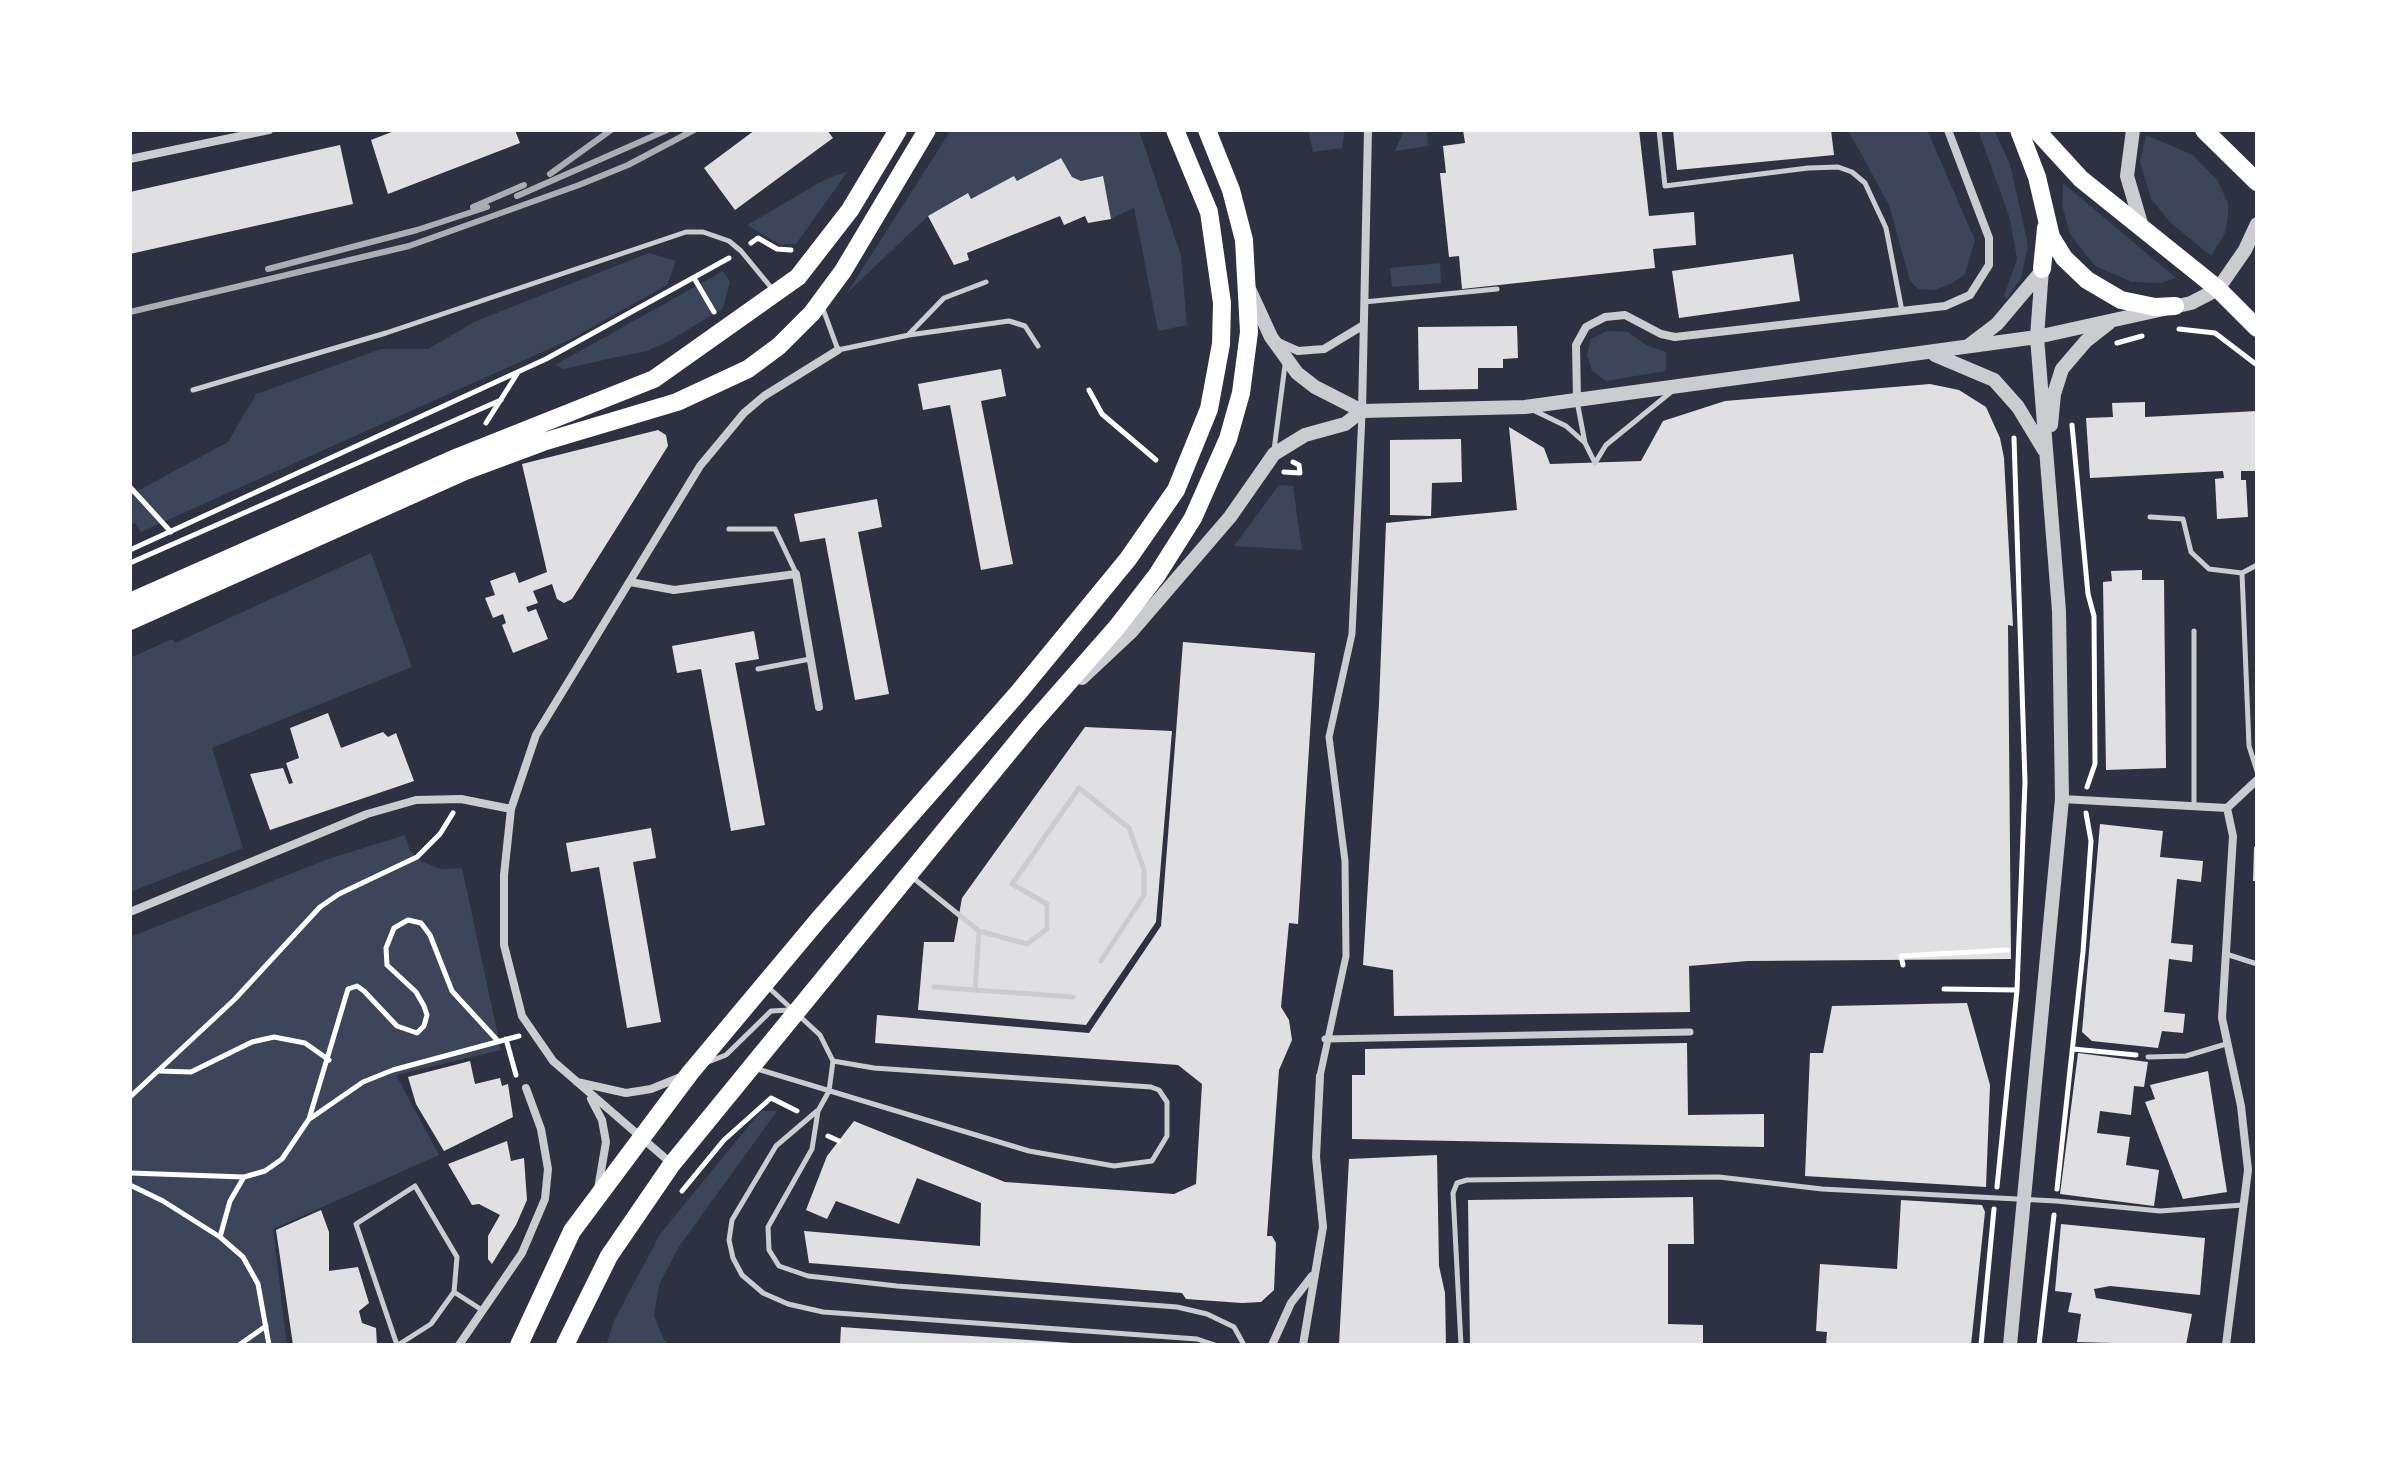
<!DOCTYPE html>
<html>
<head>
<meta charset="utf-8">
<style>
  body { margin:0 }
  #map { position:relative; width:2387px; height:1475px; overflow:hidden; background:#2d3142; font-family:Rubik,sans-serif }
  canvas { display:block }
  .frame { position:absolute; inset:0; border:132px solid #fff; pointer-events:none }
</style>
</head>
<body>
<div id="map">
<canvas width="2387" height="1475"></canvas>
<div class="frame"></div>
</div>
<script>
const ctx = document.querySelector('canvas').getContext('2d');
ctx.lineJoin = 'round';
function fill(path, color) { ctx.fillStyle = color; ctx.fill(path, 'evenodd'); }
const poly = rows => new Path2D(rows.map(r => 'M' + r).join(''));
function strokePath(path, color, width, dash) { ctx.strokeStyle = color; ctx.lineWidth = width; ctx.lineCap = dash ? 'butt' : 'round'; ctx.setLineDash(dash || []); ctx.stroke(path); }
fill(poly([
  [951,130,1139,130,1181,256,1187,325,1158,331,1134,208,1111,219,1102,176,1081,181,1072,177,1061,158,1017,181,1014,176,971,199,967,193,928,216,847,293],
  [1308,130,1345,130,1342,148,1313,152],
  [1404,130,1427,130,1428,146,1395,151],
  [1848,130,1927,130,1975,240,1965,274,1953,283,1934,290,1918,289,1910,281,1889,205],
  [1978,130,1994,130,2010,164,2028,245,2021,278,2007,299,2004,296,2017,259,2010,219],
  [2146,135,2193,155,2218,181,2228,203,2228,217,2225,233,2211,256,2171,223,2151,199,2140,162],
  [848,171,796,244,780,245,747,225,824,180],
  [2063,183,2176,278,2161,283,2132,282,2095,266,2070,234,2062,205],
  [649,253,676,261,667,285,569,340,141,532,135,523,130,525,130,495,228,442,256,394,381,349,428,349,476,321],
  [1440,263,1441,283,1392,287,1390,268],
  [723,271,730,282,723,308,671,340,647,351,608,359,564,369,555,365],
  [1607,331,1628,332,1648,346,1666,352,1666,371,1606,381,1592,371,1587,355,1591,339],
  [1279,485,1293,486,1302,550,1234,546],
  [371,553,412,667,212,748,243,848,130,892,130,658,172,639,175,643],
  [405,835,410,851,423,862,441,869,462,868,501,1050,396,1075,439,1155,273,1229,287,1345,130,1345,130,937,328,859],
  [761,1111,777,1111,678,1248,659,1285,654,1316,664,1340,671,1345,606,1345,614,1321,660,1234]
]), '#3c4559');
fill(poly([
  [397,130,515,130,520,143,388,194,371,140],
  [755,130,827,130,833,138,735,210,704,168],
  [1463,130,1639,130,1649,216,1694,212,1696,245,1653,249,1655,268,1462,289,1459,256,1449,257,1440,173,1446,173,1443,146,1465,143],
  [1673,130,1831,130,1834,155,1677,170],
  [340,145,353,204,130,254,130,192],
  [1061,158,1072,177,1081,181,1103,176,1111,219,1088,223,1085,216,1064,225,1060,216,967,253,969,260,954,265,928,216,968,193,971,199,1014,176,1017,181],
  [1793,254,1800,301,1679,318,1672,271],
  [1517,326,1518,358,1503,359,1503,368,1478,368,1478,389,1419,390,1418,327],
  [1001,369,1006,396,981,401,1013,564,981,570,950,405,923,410,918,384],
  [1930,384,1959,390,1986,407,2000,438,2004,458,2013,626,2008,625,2011,959,1748,961,1689,966,1690,1012,1394,1016,1393,970,1363,965,1379,704,1386,523,1517,510,1509,427,1544,448,1550,464,1641,461,1663,421,1725,401],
  [2145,402,2145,417,2257,411,2257,471,2241,471,2241,480,2246,480,2248,517,2217,519,2215,479,2224,478,2223,471,2090,478,2086,418,2113,417,2112,403],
  [658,430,666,435,668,446,572,599,564,603,557,599,552,584,533,591,538,603,526,607,528,612,536,609,548,639,513,653,502,625,506,623,503,614,493,618,485,598,495,595,490,581,515,572,519,583,547,572,522,464],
  [1461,439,1462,482,1432,483,1431,516,1390,515,1390,440],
  [877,499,882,527,858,532,889,694,855,700,825,538,800,542,794,514],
  [2142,570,2142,580,2164,580,2166,768,2106,770,2103,582,2112,581,2111,571],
  [754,631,759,659,735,663,765,825,731,831,701,669,677,673,672,646],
  [1183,642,1315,653,1298,924,1289,923,1281,1007,1289,1020,1292,1040,1279,1070,1267,1236,1272,1236,1276,1243,1274,1290,1261,1302,1242,1303,1186,1299,1182,1293,809,1263,804,1231,980,1246,981,1203,917,1178,899,1224,836,1201,827,1219,806,1210,827,1156,854,1121,1005,1182,1174,1194,1196,1184,1202,1084,1178,1065,875,1043,877,1015,1089,1033,1161,926],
  [328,713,341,748,383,732,388,737,396,733,414,781,270,830,250,774,283,768,289,784,293,783,286,763,299,758,290,728],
  [1085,727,1172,731,1156,922,1086,1025,918,1010,924,942,954,942,962,898],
  [2100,824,2163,831,2160,857,2203,861,2201,882,2177,879,2171,943,2193,945,2192,962,2169,959,2164,1012,2185,1014,2183,1033,2162,1031,2158,1048,2092,1041,2082,1032],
  [651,828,656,858,633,862,661,1022,627,1028,599,867,571,872,566,843],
  [2254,847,2257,847,2257,881,2253,881],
  [1967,1003,1990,1085,1986,1187,1805,1176,1810,1053,1823,1053,1832,1006],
  [1687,1043,1688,1115,1764,1114,1764,1147,1352,1139,1352,1075,1365,1075,1365,1049],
  [2078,1053,2148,1062,2144,1087,2134,1086,2131,1115,2100,1111,2097,1133,2130,1137,2126,1165,2159,1170,2154,1206,2060,1194],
  [470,1061,475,1084,500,1078,502,1086,508,1084,513,1117,444,1151,416,1104,408,1077],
  [2208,1071,2227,1192,2183,1199,2145,1102,2155,1099,2150,1085],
  [507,1141,511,1161,524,1158,527,1200,516,1225,492,1264,488,1259,488,1236,500,1215,479,1204,472,1205,448,1164],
  [1437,1155,1439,1266,1445,1293,1446,1345,1339,1345,1349,1159],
  [1693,1197,1694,1244,1668,1244,1668,1324,1703,1325,1703,1345,1470,1345,1468,1200],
  [1901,1200,1982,1205,1985,1212,1971,1345,1826,1345,1827,1332,1816,1331,1820,1264,1897,1269],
  [321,1210,329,1232,329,1271,358,1267,369,1303,359,1311,362,1323,376,1328,377,1345,293,1345,276,1230],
  [2061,1224,2205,1238,2200,1295,2110,1286,2094,1289,2096,1298,2192,1314,2186,1345,2077,1342,2081,1314,2068,1312,2072,1293,2055,1291],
  [841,1327,1072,1343,1072,1345,840,1345]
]), '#e0e0e3');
strokePath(poly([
  [751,243,758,238,777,249,791,250],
  [694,278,714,312],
  [2179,329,2215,333,2257,365],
  [2117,343,2142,336],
  [1089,390,1102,414,1156,460],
  [486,423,517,374],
  [2072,425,2088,594,2094,616,2095,764,2087,787],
  [1284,472,1300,473,1299,465,1293,462],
  [130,487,171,532],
  [130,550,546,359,729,258],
  [130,563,501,400],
  [1903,965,1901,956,2008,950],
  [1944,989,2017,990],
  [506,1039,516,1075],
  [2073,1049,2136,1055],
  [159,1071,191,1072,252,1042,274,1037,305,1043,329,1060],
  [130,1097,235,999,320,907,339,894,417,857,440,834,453,813],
  [311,1118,363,1082,393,1070,519,1036],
  [828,1136,839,1141],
  [130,1173,244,1177,265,1171,282,1159,309,1119,348,989,357,986,364,991,397,1026,417,1033,424,1026,427,1015,424,1006,416,992,387,965,386,948,394,928,408,920,421,923,430,935,452,991,497,1040],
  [130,1185,163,1201,220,1237,243,1257,258,1284,269,1345],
  [1997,1187,2017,990,2025,782,2014,438],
  [2057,1189,2083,952,2091,841,2086,813],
  [682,1191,724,1140,771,1098,797,1111],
  [220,1237,230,1201,244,1177],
  [239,1345,266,1326],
  [1981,1345,1994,1209],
  [2039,1345,2054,1215]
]), '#fff', 5);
strokePath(poly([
  [1659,130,1665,186,1808,168,1838,167,1852,172,1865,183,1886,228,1902,311],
  [1364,302,1497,289],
  [823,309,838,350,909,335,1009,321,1025,326,1038,346],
  [909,334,944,298,986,282],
  [193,390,386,333,686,232,703,232,729,241,741,251,774,291],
  [1577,401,1585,443,1595,463,1606,445,1671,392],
  [1535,411,1566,426,1584,442],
  [1274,450,1285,365],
  [2150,517,2183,519,2191,552,2209,569,2242,573],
  [729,529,775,529,796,573],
  [2257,565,2242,573,2249,746,2257,771],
  [2194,631,2194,806],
  [758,669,810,659],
  [912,877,979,931,1027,944,1047,929,1047,904,1012,884,1079,788,1129,828,1144,870,1144,895,1101,961],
  [2226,954,2257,964],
  [768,987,820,1035,833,1061,829,1091,818,1111,812,1149,768,1227,769,1250,779,1266,808,1276,897,1286,1177,1307,1207,1314,1234,1327,1244,1345],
  [934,987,1073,997],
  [975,990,979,931],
  [2148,1057,2186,1056,2226,1044],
  [708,1062,726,1055,771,1011,790,1010],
  [754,1068,1029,1151,1114,1166,1152,1161,1167,1136,1167,1102,1159,1090,1151,1087,874,1068,833,1061],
  [817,1111,776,1146,732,1220,729,1240,733,1258,742,1275,763,1293,788,1304,823,1312,1197,1339,1215,1345],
  [454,1292,482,1310],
  [397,1345,356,1224,415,1186,457,1257,454,1292,431,1324,398,1345],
  [1461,1345,1453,1193,1457,1183,1467,1180,1719,1177,1822,1189,2056,1201,2160,1211,2243,1205]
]), '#caccd0', 5);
strokePath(poly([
  [1325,1039,1690,1032],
  [1320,1076,1346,956,1345,861,1329,737,1352,634,1362,414]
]), '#caccd0', 7);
strokePath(poly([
  [130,159,269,130],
  [1278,342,1298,351,1324,349,1362,326],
  [1577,400,1576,345,1586,327,1605,317,1625,315,1661,334,1675,337,1945,306,1970,295,1989,265,1989,238,1948,130],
  [1362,411,1368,130],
  [630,582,674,590,796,574,819,707],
  [2062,799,2227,808,2257,780],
  [130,912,367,814,416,800,461,799,511,809],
  [577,1082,626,1093,651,1089,683,1076],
  [591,1099,602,1120,606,1142,598,1189],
  [672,1164,553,1061,522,1016,504,945,504,875,511,809,536,735,700,466,744,413,764,396,838,350],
  [459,1345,522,1253,545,1199,548,1169,541,1129,526,1088],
  [1272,1345,1291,1303,1312,1276],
  [1303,1345,1323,1227,1316,1157,1320,1076],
  [2226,1345,2248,1170,2241,1106,2222,1018,2233,836,2227,808]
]), '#caccd0', 8);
strokePath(poly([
  [2133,130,2127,176,2142,227],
  [1249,289,1271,337,1297,373,1315,387,1362,411,1525,407,2037,337,2191,303,2218,289,2245,250,2257,224],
  [1968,346,1997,324,2040,273],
  [1935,355,1994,380,2018,407,2044,450],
  [2051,425,2054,394,2062,369,2086,341,2109,323],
  [1082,678,1131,632,1230,517,1274,454,1305,435,1345,424,1362,411],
  [2010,1345,2062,799,2059,611,2037,337,2042,269]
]), '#caccd0', 14);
strokePath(poly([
  [2019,130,2037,177,2051,237,2064,258,2087,280,2121,300,2155,307,2175,306],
  [2036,130,2081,179,2218,289,2257,328],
  [2204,130,2257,182],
  [2042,269,2046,228],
  [130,602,458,457,654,379,798,277,850,210,898,130],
  [130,621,465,471,543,442,677,402,748,369,779,346,812,313,843,271,927,130],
  [519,1345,572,1231,690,1073,819,919,1018,693,1128,559,1176,490,1209,409,1221,344,1222,303,1209,212,1175,130],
  [565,1345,609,1256,672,1164,1031,725,1117,627,1157,575,1193,518,1228,439,1241,393,1249,332,1244,240,1231,190,1207,130]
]), '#fff', 18);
strokePath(poly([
  [550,174,611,130],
  [517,196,667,130],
  [473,207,524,185],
  [268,269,417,230,487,207],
  [130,312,409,246,579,185,628,165,694,130]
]), '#abadb3', 6);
</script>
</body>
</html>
